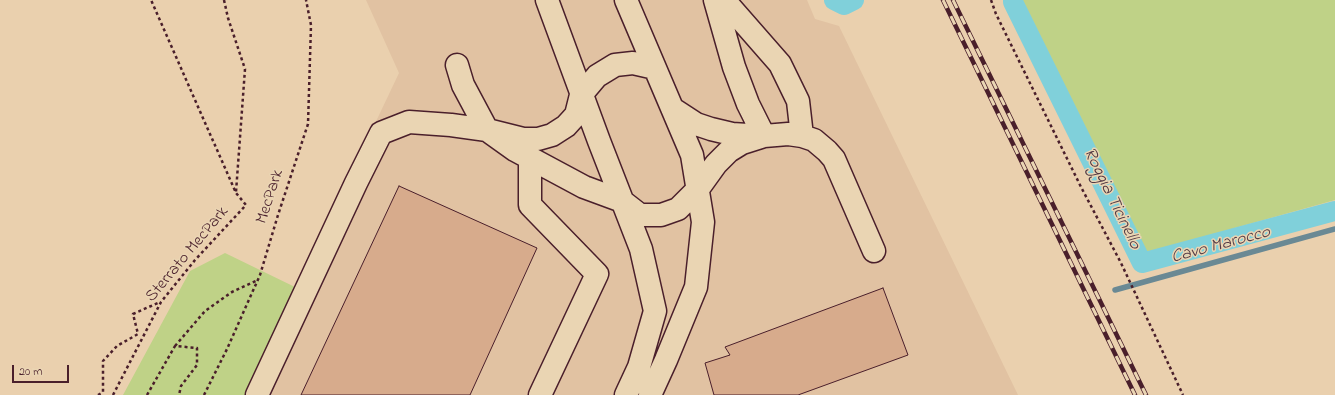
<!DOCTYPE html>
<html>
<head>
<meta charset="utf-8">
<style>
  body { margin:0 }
  #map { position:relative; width:1335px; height:395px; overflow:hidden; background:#ead0ae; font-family:"Indie Flower",sans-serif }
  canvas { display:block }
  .scale { position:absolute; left:12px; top:365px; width:57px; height:18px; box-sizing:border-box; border:2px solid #4a1f2b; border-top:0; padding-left:5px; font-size:12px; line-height:14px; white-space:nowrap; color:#4a1f2b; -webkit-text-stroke:3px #ead5b3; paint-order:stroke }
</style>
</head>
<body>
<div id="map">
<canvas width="1335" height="395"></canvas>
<div class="scale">20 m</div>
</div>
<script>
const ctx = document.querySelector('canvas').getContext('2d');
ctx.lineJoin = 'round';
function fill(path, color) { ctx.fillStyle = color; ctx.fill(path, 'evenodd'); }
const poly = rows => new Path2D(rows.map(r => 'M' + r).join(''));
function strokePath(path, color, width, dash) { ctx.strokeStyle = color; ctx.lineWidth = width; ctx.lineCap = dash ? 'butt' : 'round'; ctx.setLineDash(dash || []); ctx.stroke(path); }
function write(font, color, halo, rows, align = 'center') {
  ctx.font = font + ' "Indie Flower",sans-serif'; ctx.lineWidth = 3; ctx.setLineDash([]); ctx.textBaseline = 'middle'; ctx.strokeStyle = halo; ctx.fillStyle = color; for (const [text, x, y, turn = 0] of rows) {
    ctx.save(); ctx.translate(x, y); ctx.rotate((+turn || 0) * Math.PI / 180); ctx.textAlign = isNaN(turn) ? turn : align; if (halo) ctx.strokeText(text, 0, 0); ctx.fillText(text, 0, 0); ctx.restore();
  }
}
fill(poly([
  [366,0,807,0,815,19,839,26,1018,395,246,395,399,73]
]), '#e1c2a2');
fill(poly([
  [1022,0,1335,0,1335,200,1142,254,1022,12],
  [225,253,297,288,246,395,123,395,190,271]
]), '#bfd287');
strokePath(poly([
  [1115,290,1335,229]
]), '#6a8994', 5.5);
strokePath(poly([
  [834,0,844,5,854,0],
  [1013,0,1013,2,1142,263,1335,211]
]), '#80d0da', 20);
const building = poly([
  [399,186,537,248,470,395,301,395,399,186],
  [883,288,908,355,798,395,714,395,705,363,730,355,725,347,883,288]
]);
fill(building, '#d7ab8c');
strokePath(building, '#4a1f2b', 1);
const minor = poly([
  [547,0,599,141,641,249,655,311,639,367,626,395],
  [626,0,692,155,703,222,696,287,666,360,650,395],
  [715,0,734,67,748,104,764,136],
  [724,0,780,64,798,101,802,136],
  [457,65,463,85,487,130,515,150,584,187,622,201,640,215,661,215,678,209,698,189,716,164,729,151,742,143,764,136],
  [673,109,696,124,711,129,732,134,764,136,788,134,802,136,814,140,827,151,834,159,874,251],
  [530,158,530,205,597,274,540,395],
  [257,395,356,183,381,133,409,122,451,125,487,130,523,139,538,139,552,135,566,126,576,115,581,95,597,76,615,65,633,63,655,68]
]);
strokePath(minor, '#4a1f2b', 25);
strokePath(poly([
  [224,0,228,18,245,69,236,192],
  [991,0,996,14,1081,187,1121,263,1183,395],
  [175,346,205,311,232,292,258,280],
  [98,395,103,392,103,361,117,346,138,334,133,314,160,302],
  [113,395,161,302,195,260,246,205,236,193,151,0],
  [147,395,175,346,197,348,197,365,181,386,179,395],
  [204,395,227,349,260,275,278,215,308,124,311,25,306,0]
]), '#4a1f2b', 2.5, [3, 3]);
strokePath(minor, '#ead5b3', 22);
const rail = poly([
  [943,0,1135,395],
  [953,0,1146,395]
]);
strokePath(rail, '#4a1f2b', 4.5);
strokePath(rail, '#ead5b3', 3, [9]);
write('17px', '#4a1f2b', '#ead5b3', [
  ["MecPark",271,197,-72],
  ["Sterrato MecPark",188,255,-50]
]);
write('italic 18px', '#523a45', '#ead5b3', [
  ["Roggia Ticinello",1111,199,64],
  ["Cavo Marocco",1221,246,-15]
]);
</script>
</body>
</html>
